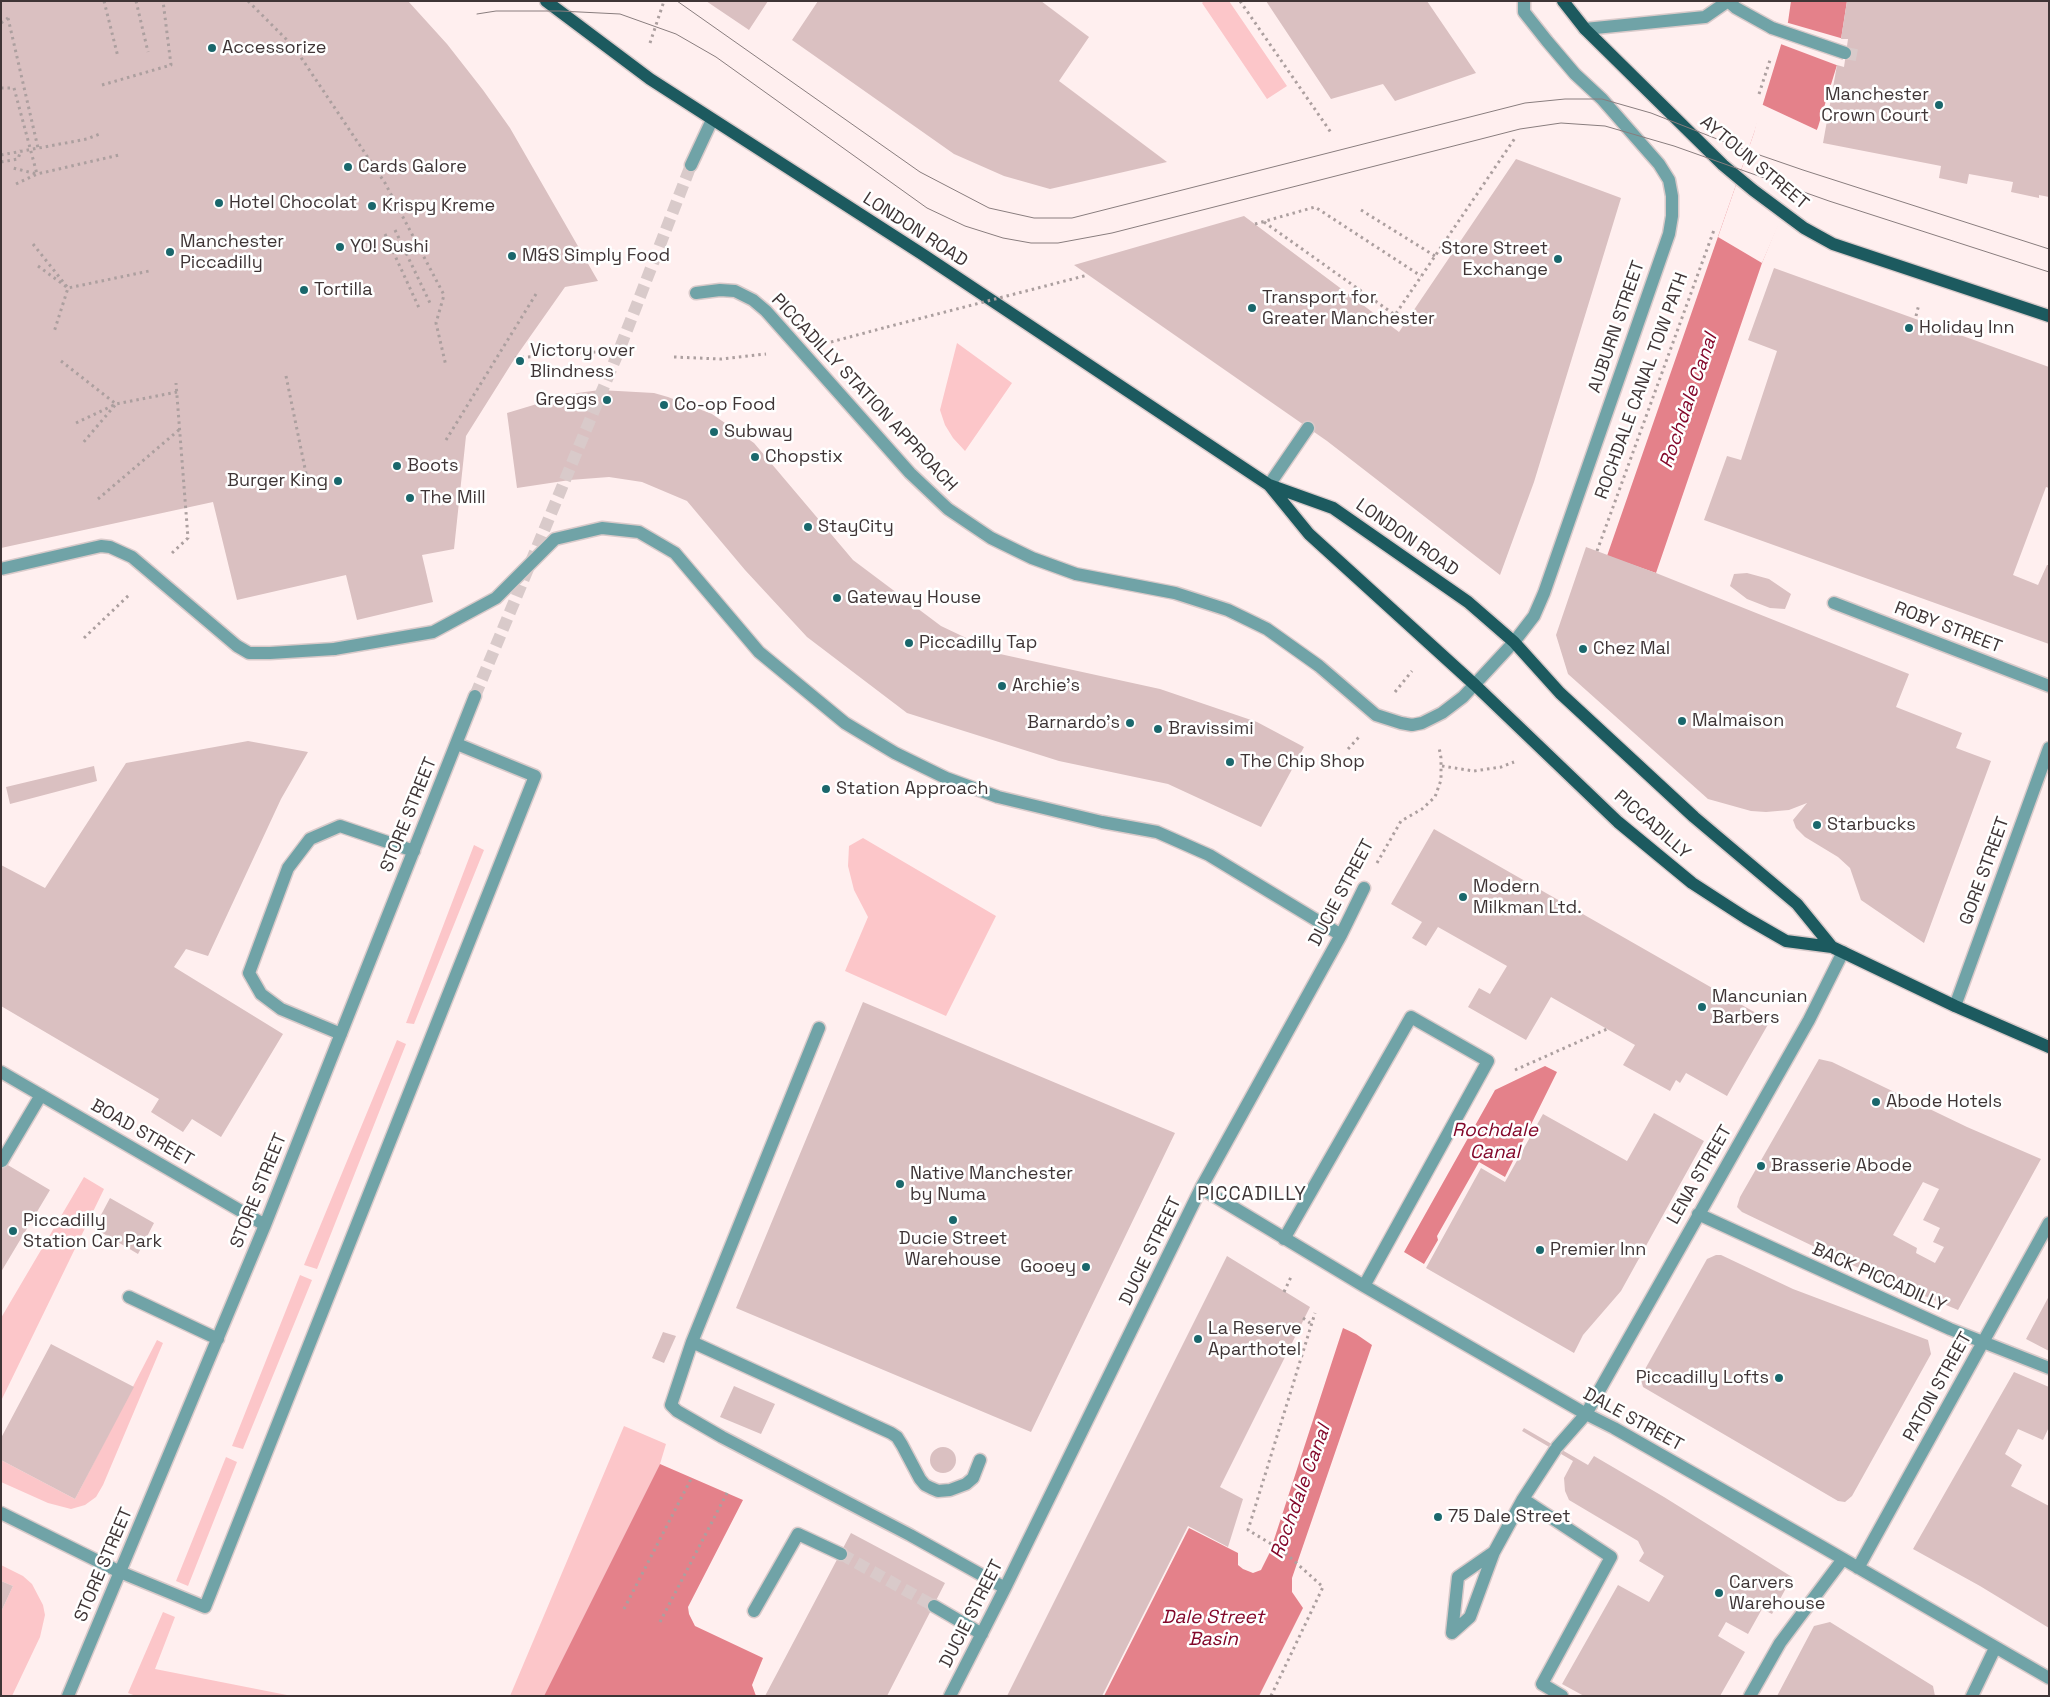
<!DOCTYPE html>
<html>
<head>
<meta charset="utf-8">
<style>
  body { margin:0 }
  #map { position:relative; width:2050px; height:1697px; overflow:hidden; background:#ffefef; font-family:"Space Grotesk",sans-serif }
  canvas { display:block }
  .frame { position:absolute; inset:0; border:2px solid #3f3536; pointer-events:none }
</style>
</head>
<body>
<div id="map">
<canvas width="2050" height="1697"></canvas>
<div class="frame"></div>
</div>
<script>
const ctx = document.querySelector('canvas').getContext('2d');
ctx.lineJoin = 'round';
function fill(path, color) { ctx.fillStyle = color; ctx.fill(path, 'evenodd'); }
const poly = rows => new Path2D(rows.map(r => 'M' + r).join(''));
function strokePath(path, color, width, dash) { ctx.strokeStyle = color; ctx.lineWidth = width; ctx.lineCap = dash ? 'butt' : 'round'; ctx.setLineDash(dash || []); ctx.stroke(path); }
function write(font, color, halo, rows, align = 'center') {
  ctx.font = font + ' "Space Grotesk",sans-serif'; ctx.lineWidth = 5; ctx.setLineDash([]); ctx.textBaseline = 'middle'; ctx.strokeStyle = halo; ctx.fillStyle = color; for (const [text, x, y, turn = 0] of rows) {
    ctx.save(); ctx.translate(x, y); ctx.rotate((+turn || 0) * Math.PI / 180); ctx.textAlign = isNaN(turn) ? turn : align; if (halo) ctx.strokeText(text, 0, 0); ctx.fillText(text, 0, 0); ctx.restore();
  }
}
fill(poly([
  [1204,1,1229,1,1287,86,1267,99,1202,3],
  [957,343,1012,383,965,451,953,438,945,425,940,410],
  [863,838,996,916,946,1016,845,971,868,917,854,890,848,866,849,846],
  [474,845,484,850,414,1024,406,1023],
  [397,1040,406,1044,317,1269,304,1265],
  [84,1177,104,1189,1,1401,1,1318],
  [300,1275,312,1280,243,1449,232,1446],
  [157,1340,163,1343,103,1485,96,1497,85,1505,71,1509,48,1503,1,1482,1,1460,75,1499],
  [624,1426,666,1444,660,1464,544,1696,510,1696],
  [226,1457,237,1462,188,1586,176,1581],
  [1,1565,23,1576,32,1584,43,1605,45,1615,40,1637,12,1696,1,1696,1,1612,13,1586,1,1581],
  [163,1612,175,1617,155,1669,292,1696,136,1696,128,1693]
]), '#fcc6c9');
fill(poly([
  [1791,1,1847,1,1837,65,1818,127,1762,263,1656,573,1607,556,1754,133,1788,22],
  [1545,1066,1557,1072,1505,1177,1479,1162,1437,1236,1438,1240,1424,1264,1404,1252,1495,1090],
  [1343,1328,1356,1334,1372,1345,1292,1578,1292,1592,1303,1608,1259,1696,1104,1696,1189,1528,1238,1553,1238,1565,1243,1569,1253,1573,1261,1570,1270,1552],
  [660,1464,743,1500,688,1607,689,1614,695,1626,763,1658,752,1685,756,1696,544,1696]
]), '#e4818a');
fill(poly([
  [1785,22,1844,39,1839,66,1778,43],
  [1761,104,1819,131,1762,263,1718,237,1754,133]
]), '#ffefef');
fill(poly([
  [1,1,408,1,447,44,483,90,510,128,598,281,565,287,515,358,466,436,454,549,422,555,433,602,357,620,346,575,237,600,213,502,1,548],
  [706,1,768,1,749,30],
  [818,1,1041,1,1089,37,1059,81,1167,162,1050,189,1004,176,954,154,792,40],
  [1266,1,1427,1,1476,73,1395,101,1383,84,1331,99],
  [1847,1,2049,1,2049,197,2039,195,2039,198,2011,192,2013,182,1969,174,1967,184,1939,178,1941,166,1823,143,1837,65,1844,67,1848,39,1841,39],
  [1516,159,1621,198,1534,482,1500,575,1327,441,1074,265,1244,216,1399,332],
  [1774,268,2049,367,2049,488,2046,487,2013,575,2038,585,2047,565,2049,565,2049,644,1704,520,1727,456,1741,460,1777,351,1748,340],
  [600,390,654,393,668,397,712,414,754,443,853,560,941,626,1000,654,1160,689,1257,722,1304,747,1261,827,1168,784,1059,761,907,713,807,637,745,570,687,501,642,482,609,477,570,480,517,488,507,413,570,394],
  [1586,547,1656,573,1909,674,1896,707,1962,733,1956,748,1991,761,1924,943,1861,900,1850,868,1838,857,1805,837,1796,828,1793,820,1807,803,1789,810,1766,812,1751,811,1708,799,1568,674,1556,635],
  [1747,573,1769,579,1791,594,1785,609,1770,608,1747,599,1730,586,1734,574],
  [248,741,308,752,281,799,208,956,186,949,174,967,283,1034,221,1137,192,1119,183,1132,151,1112,159,1099,1,1006,1,865,45,888,126,763],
  [94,766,97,781,10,804,6,787],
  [1434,829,1770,1021,1727,1096,1686,1073,1680,1083,1676,1080,1670,1091,1623,1065,1635,1045,1551,997,1526,1040,1468,1007,1479,988,1490,994,1507,966,1438,927,1426,946,1412,938,1422,922,1391,904],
  [863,1002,1175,1133,1031,1432,736,1308],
  [1819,1059,1832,1062,1967,1127,2041,1159,1958,1310,1867,1272,1742,1212,1737,1207,1740,1197],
  [1923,1182,1939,1189,1923,1220,1940,1228,1933,1242,1944,1247,1935,1263,1916,1253,1917,1248,1893,1235],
  [1654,1113,1704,1141,1621,1291,1583,1335,1574,1353,1426,1268,1481,1168,1505,1182,1543,1114,1627,1161],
  [1,1161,50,1190,1,1272],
  [110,1198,154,1223,138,1254,94,1228],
  [1716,1255,1721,1255,1793,1289,1928,1340,1931,1354,1852,1496,1845,1502,1838,1501,1643,1387,1641,1380,1644,1371,1707,1259],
  [1227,1256,1310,1307,1220,1487,1243,1499,1228,1547,1188,1526,1102,1696,1007,1696],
  [2049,1296,2049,1351,2026,1339],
  [663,1332,676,1336,664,1363,652,1358],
  [51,1344,134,1387,75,1499,1,1460,1,1438],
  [2014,1372,2049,1387,2049,1427,2043,1440,2018,1429,2005,1454,2022,1465,2011,1486,2049,1506,2049,1628,1980,1586,1913,1549],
  [734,1386,775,1404,761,1434,720,1417],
  [1524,1428,1588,1465,1594,1456,1664,1497,1792,1577,1772,1614,1762,1609,1748,1634,1726,1622,1718,1636,1745,1652,1720,1696,1584,1696,1562,1684,1618,1585,1649,1602,1664,1576,1639,1561,1644,1553,1638,1541,1569,1500,1565,1491,1564,1478,1573,1461,1522,1431],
  '930 1460a13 13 0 1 1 26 0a13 13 0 1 1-26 0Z',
  [851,1533,945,1583,887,1696,765,1696],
  [1,1581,13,1586,1,1612],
  [1830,1622,1933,1686,1935,1696,1777,1696,1814,1626]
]), '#dac0c1');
strokePath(poly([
  [1845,53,1861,56],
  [475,696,620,348,691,165],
  [841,1554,934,1606]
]), '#d9caca', 12, [12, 6]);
const minor = poly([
  [1728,1,1736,8,1772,28],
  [1585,29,1705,17,1728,1],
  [691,165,712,120],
  [696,293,720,290,735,291,753,300,766,311,910,473,948,509,991,538,1032,558,1076,574,1175,593,1228,610,1267,629,1319,666,1376,715,1401,723,1412,725,1422,723,1442,713,1463,697,1514,642,1534,616,1544,593,1669,234,1672,216,1672,196,1669,180,1659,164,1602,99,1575,74,1547,41,1524,12,1524,1],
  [1269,485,1308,428],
  [1834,603,2049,686],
  [334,649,433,632,496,598,555,539,602,528,639,532,675,553,759,652,845,723,895,753,946,778,998,797,1102,822,1157,832,1209,855,1341,935],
  [1955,1006,2049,748],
  [819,1028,692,1342,671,1405,677,1411,722,1437,910,1535,1005,1588],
  [341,1034,281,1009,261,994,249,973,288,868,310,839,340,826,414,851],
  [1,1072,265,1225],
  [2,1161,41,1095],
  [1201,1188,1364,1286,1586,1414,1614,1428,1819,1545,2049,1678],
  [1698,1214,1950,1329,2049,1368],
  [1284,1239,1411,1017,1488,1061,1364,1286],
  [129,1297,218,1339],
  [692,1342,891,1433,897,1437,902,1445,920,1479,925,1485,931,1488,938,1491,950,1490,966,1484,973,1478,980,1460],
  [1557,1447,1586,1414,1809,1020,1843,952],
  [1523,1499,1611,1557,1542,1684,1562,1696],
  [1,1513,120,1572,205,1607,535,776,457,744],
  [1858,1568,2049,1223],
  [934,1606,982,1634],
  [754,1611,798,1534,841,1554],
  [1452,1633,1470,1617,1494,1552,1523,1499,1555,1450],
  [1452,1633,1458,1577,1494,1552],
  [68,1696,265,1225,475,696],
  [950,1696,1005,1588,1201,1188,1341,935,1364,888],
  [1750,1696,1780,1643,1843,1559],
  [1972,1696,1995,1648]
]);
const major = poly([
  [546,1,650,79,922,254,1269,485,1333,508,1468,602,1514,642,1560,693,1694,817,1797,904,1832,947],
  [1563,1,1585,29,1723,165,1753,190,1804,228,1833,244,2049,316],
  [1269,485,1309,534,1475,685,1618,822,1692,883,1746,918,1786,941,1832,947,1955,1006,2049,1047]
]);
strokePath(minor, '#d9caca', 15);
strokePath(major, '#d9caca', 15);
strokePath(poly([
  [104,1,118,57],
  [136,1,148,52],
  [248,1,294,47,385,183,444,295,436,323,446,366],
  [1240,1,1332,134],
  [8,18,38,148],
  [1,23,8,18],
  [650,43,664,1],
  [102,85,171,65,163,1],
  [1,88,14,88,37,174,13,168],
  [1759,94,1771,57],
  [1,155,87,139,102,133],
  [1,162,18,159,21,150],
  [16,184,37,174,119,155],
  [1361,210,1435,256],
  [1264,222,1395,315,1515,138],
  [1255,224,1315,207,1421,276],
  [395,230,431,305],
  [385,234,420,310],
  [33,244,68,288,54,332],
  [38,266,68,288,149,271],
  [1916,316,1919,304],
  [831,342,887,327],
  [674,357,721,359,766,354],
  [515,358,635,349],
  [61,361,116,404,82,444],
  [286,376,309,488],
  [76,423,116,404,177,392],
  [446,440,536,294],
  [98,499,180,429],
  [1597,551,1714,230],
  [172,553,188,538,176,383],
  [84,638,130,594],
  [1395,692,1412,671],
  [1348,749,1359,737],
  [1442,766,1474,771,1501,767,1514,762],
  [1377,863,1401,821,1422,809,1435,797,1441,780,1441,758,1439,747],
  [1515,1070,1607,1029],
  [1284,1292,1291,1277],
  [1303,1318,1310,1323],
  [624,1609,692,1477],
  [660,1622,727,1493],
  [1271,1696,1323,1587,1283,1551,1248,1530,1315,1313]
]), '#ac9f9f', 3, [2.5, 4]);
strokePath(minor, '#70a3a7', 12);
strokePath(major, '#1c5a5f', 12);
strokePath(poly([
  [677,1,920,172,989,208,1034,218,1072,218,1525,103,1565,99,1602,99,1651,113,1745,150,1803,170,2049,249],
  [477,14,496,11,560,11,620,14,676,34,716,57,927,208,965,226,1003,238,1031,243,1058,243,1112,233,1481,139,1520,129,1561,123,1605,126,1674,146,1829,201,2049,272]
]), '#897d7e', 1);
const minorBridge = poly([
  [1772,28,1845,53],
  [1,569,101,546,110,547,132,557,237,646,249,653,270,653,334,649]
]);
strokePath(minorBridge, '#d9caca', 15, []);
strokePath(poly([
  [887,327,1088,275]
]), '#ac9f9f', 3, [2.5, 4]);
strokePath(minorBridge, '#70a3a7', 12);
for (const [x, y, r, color] of [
  [212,48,5,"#1a676c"],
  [1939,105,5,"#1a676c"],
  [348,167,5,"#1a676c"],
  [219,203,5,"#1a676c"],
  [372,206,5,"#1a676c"],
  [340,247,5,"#1a676c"],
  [170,252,5,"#1a676c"],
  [512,256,5,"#1a676c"],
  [1558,259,5,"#1a676c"],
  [304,290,5,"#1a676c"],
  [1252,308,5,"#1a676c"],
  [1909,328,5,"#1a676c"],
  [520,361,5,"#1a676c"],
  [607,400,5,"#1a676c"],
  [664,405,5,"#1a676c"],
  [714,432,5,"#1a676c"],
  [755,457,5,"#1a676c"],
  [397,466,5,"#1a676c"],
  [338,481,5,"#1a676c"],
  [410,498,5,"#1a676c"],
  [808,527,5,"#1a676c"],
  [837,598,5,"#1a676c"],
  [909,643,5,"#1a676c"],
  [1583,649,5,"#1a676c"],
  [1002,686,5,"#1a676c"],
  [1682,721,5,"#1a676c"],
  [1130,723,5,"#1a676c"],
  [1158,729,5,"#1a676c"],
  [1230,762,5,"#1a676c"],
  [826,789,5,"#1a676c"],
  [1817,825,5,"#1a676c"],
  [1463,897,5,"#1a676c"],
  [1702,1007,5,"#1a676c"],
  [1876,1102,5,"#1a676c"],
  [1761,1166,5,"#1a676c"],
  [900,1184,5,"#1a676c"],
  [953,1220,5,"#1a676c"],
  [13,1231,5,"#1a676c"],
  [1540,1250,5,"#1a676c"],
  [1086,1267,5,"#1a676c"],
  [1198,1339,5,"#1a676c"],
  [1779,1378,5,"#1a676c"],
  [1438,1517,5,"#1a676c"],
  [1719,1593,5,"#1a676c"]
]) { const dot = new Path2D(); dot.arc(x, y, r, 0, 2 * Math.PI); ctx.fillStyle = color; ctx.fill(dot); strokePath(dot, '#fff', 2); }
write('18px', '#3f3536', '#fff', [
  ["Accessorize",222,48],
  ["Manchester",1929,95,"right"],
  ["Crown Court",1929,116,"right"],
  ["Cards Galore",358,167],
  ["Hotel Chocolat",229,203],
  ["Krispy Kreme",382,206],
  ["Manchester",180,242],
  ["Piccadilly",180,263],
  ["YO! Sushi",350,247],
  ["Store Street",1548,249,"right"],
  ["Exchange",1548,270,"right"],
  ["M&S Simply Food",522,256],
  ["Tortilla",314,290],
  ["Transport for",1262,298],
  ["Greater Manchester",1262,319],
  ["Holiday Inn",1919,328],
  ["Victory over",530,351],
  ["Blindness",530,372],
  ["Greggs",597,400,"right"],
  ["Co-op Food",674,405],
  ["Subway",724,432],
  ["Chopstix",765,457],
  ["Boots",407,466],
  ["Burger King",328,481,"right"],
  ["The Mill",420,498],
  ["StayCity",818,527],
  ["Gateway House",847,598],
  ["Piccadilly Tap",919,643],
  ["Chez Mal",1593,649],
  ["Archie's",1012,686],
  ["Malmaison",1692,721],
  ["Barnardo's",1120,723,"right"],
  ["Bravissimi",1168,729],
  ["The Chip Shop",1240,762],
  ["Station Approach",836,789],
  ["Starbucks",1827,825],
  ["Modern",1473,887],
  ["Milkman Ltd.",1473,908],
  ["Mancunian",1712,997],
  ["Barbers",1712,1018],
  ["Abode Hotels",1886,1102],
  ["Brasserie Abode",1771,1166],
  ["Native Manchester",910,1174],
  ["by Numa",910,1195],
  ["Piccadilly",23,1221],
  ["Station Car Park",23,1242],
  ["Ducie Street",953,1239,"center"],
  ["Warehouse",953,1260,"center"],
  ["Premier Inn",1550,1250],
  ["Gooey",1076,1267,"right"],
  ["La Reserve",1208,1329],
  ["Aparthotel",1208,1350],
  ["Piccadilly Lofts",1769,1378,"right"],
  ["75 Dale Street",1448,1517],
  ["Carvers",1729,1583],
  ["Warehouse",1729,1604]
], 'left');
write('18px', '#3f3536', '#fff', [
  ["AYTOUN STREET",1754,163,40],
  ["LONDON ROAD",915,230,33],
  ["AUBURN STREET",1617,327,-71],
  ["ROCHDALE CANAL TOW PATH",1642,386,-70],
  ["PICCADILLY STATION APPROACH",864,393,47],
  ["LONDON ROAD",1407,538,35],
  ["ROBY STREET",1948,628,21],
  ["STORE STREET",409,815,-68],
  ["PICCADILLY",1652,825,41],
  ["GORE STREET",1985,871,-70],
  ["DUCIE STREET",1342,893,-62],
  ["BOAD STREET",142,1133,30],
  ["LENA STREET",1700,1175,-60],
  ["STORE STREET",259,1191,-68],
  ["DUCIE STREET",1151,1251,-64],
  ["BACK PICCADILLY",1879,1278,24],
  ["PATON STREET",1938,1387,-61],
  ["DALE STREET",1633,1420,29],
  ["STORE STREET",104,1565,-67],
  ["DUCIE STREET",972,1614,-63]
]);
write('italic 19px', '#83072a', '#fff', [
  ["Rochdale Canal",1689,401,-71],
  ["Rochdale",1495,1131],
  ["Canal",1495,1153],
  ["Rochdale Canal",1301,1492,-70],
  ["Dale Street",1213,1618],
  ["Basin",1213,1640]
]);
ctx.letterSpacing = '1px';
write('19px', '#3f3536', '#fff', [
  ["PICCADILLY",1252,1195]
]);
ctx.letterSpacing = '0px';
</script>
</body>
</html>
